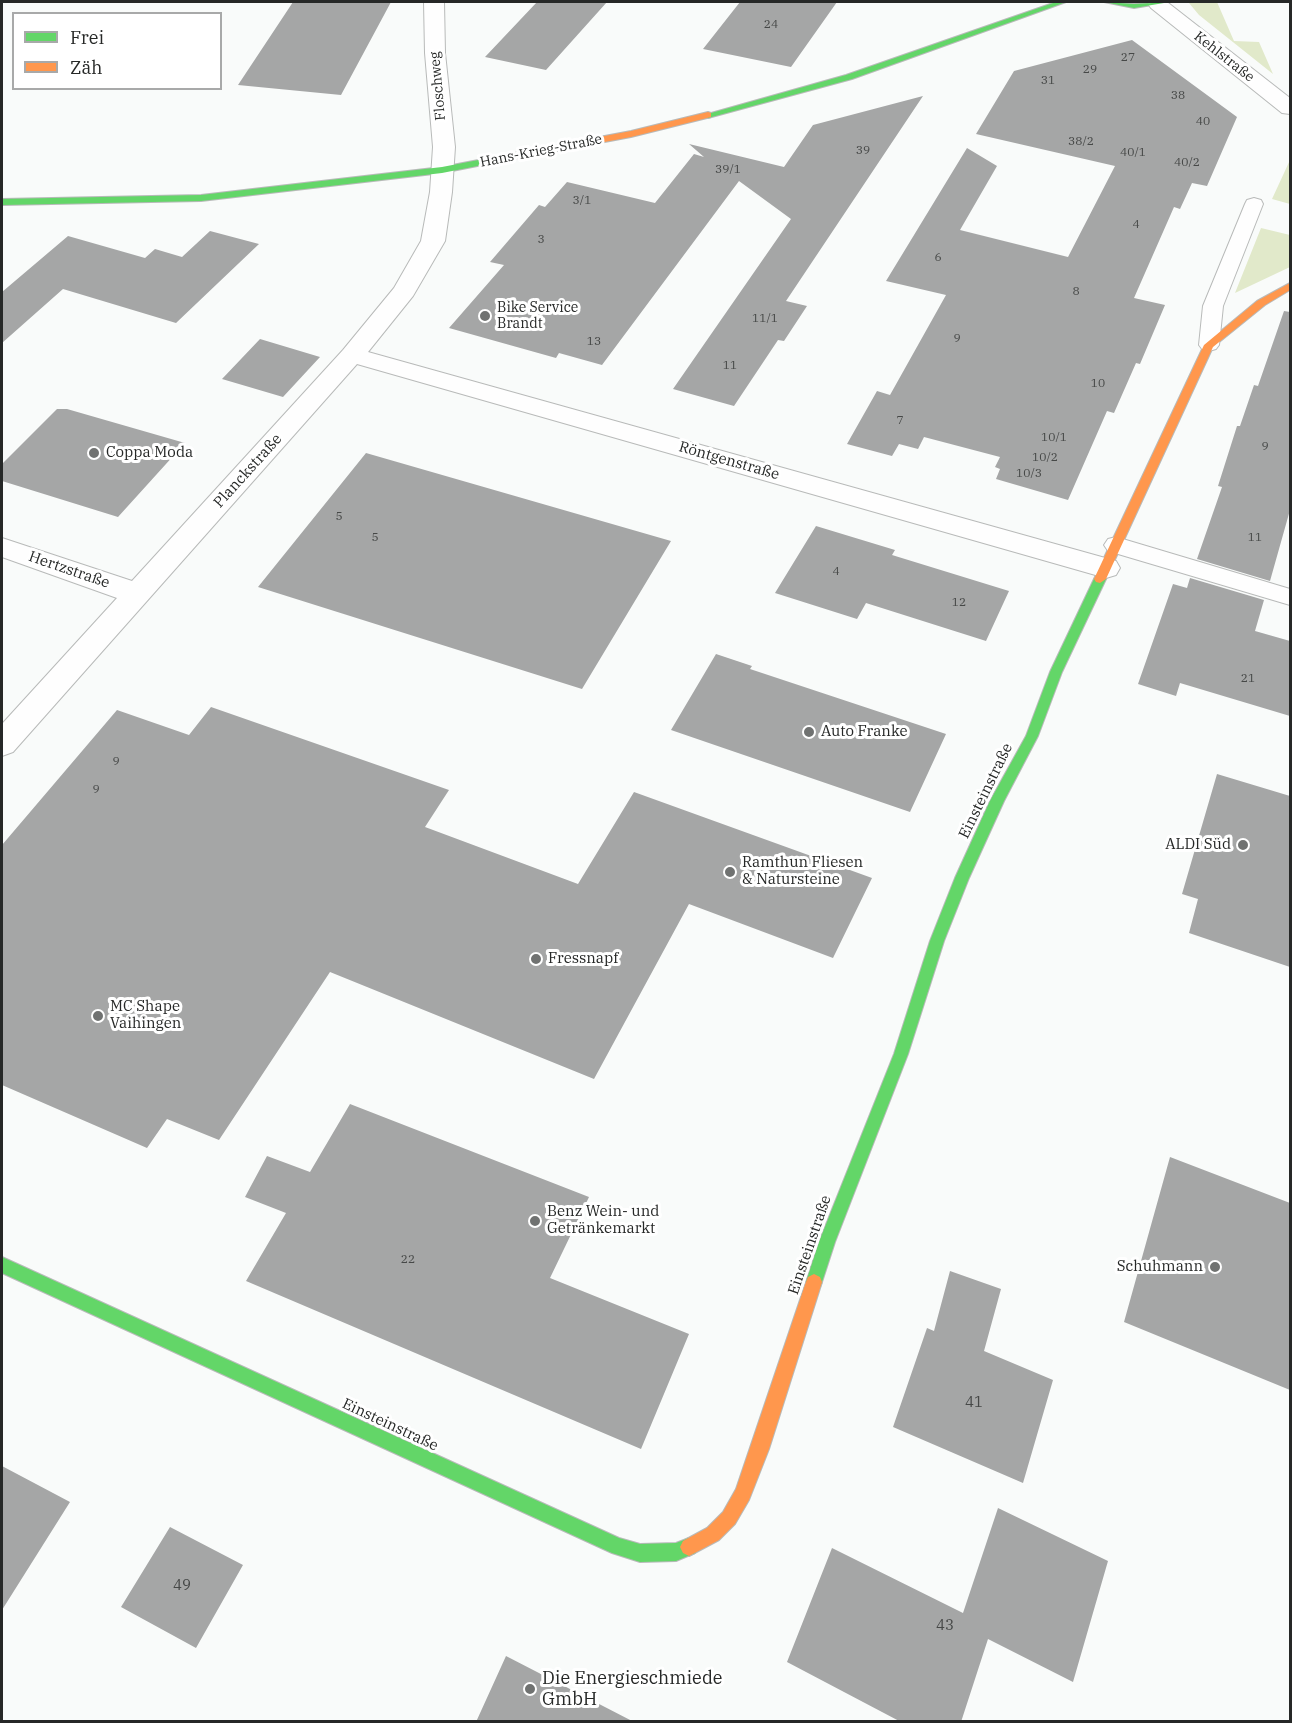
<!DOCTYPE html>
<html>
<head>
<meta charset="utf-8">
<style>
  body { margin:0 }
  #map { position:relative; width:1292px; height:1723px; overflow:hidden; background:#f9fbfa; font-family:"IBM Plex Serif",serif }
  canvas { display:block }
  .frame { position:absolute; inset:0; border:3px solid #262827; pointer-events:none }
  .legend { position:absolute; left:12px; top:12px; width:210px; height:78px; box-sizing:border-box; background:#fff; border:2px solid #a8a9a9; margin:0; padding:8px 10px; list-style:none; font-size:18px; color:#262827 }
  .legend li { display:flex; align-items:center; gap:12px; height:30px }
  .legend b { width:30px; border:2px solid #a8a9a9 }
</style>
</head>
<body>
<div id="map">
<canvas width="1292" height="1723"></canvas>
<div class="frame"></div>
<ul class="legend">
<li><b style="height:8px;background:#63d668"></b>Frei</li>
<li><b style="height:8px;background:#ff974d"></b>Zäh</li>
</ul>
</div>
<script>
const ctx = document.querySelector('canvas').getContext('2d');
ctx.lineJoin = 'round';
function fill(path, color) { ctx.fillStyle = color; ctx.fill(path, 'evenodd'); }
const poly = rows => new Path2D(rows.map(r => 'M' + r).join(''));
function strokePath(path, color, width, dash) { ctx.strokeStyle = color; ctx.lineWidth = width; ctx.lineCap = dash ? 'butt' : 'round'; ctx.setLineDash(dash || []); ctx.stroke(path); }
function write(font, color, halo, rows, align = 'center') {
  ctx.font = font + ' "IBM Plex Serif",serif'; ctx.lineWidth = 6; ctx.setLineDash([]); ctx.textBaseline = 'middle'; ctx.strokeStyle = halo; ctx.fillStyle = color; for (const [text, x, y, turn = 0] of rows) {
    ctx.save(); ctx.translate(x, y); ctx.rotate((+turn || 0) * Math.PI / 180); ctx.textAlign = isNaN(turn) ? turn : align; if (halo) ctx.strokeText(text, 0, 0); ctx.fillText(text, 0, 0); ctx.restore();
  }
}
fill(poly([
  [1190,2,1217,2,1234,41,1259,42,1273,74,1199,15,1189,3],
  [1290,160,1290,204,1272,199],
  [1261,228,1290,235,1290,267,1235,293]
]), '#e1e9ca');
fill(poly([
  [293,2,391,2,341,95,238,85],
  [537,2,607,2,546,70,485,57],
  [740,2,837,2,791,67,703,49],
  [1132,40,1237,117,1207,186,1192,183,1180,209,1174,207,1134,298,1165,305,1140,364,1136,363,1114,413,1107,411,1068,500,996,479,1000,469,995,467,1000,457,924,437,918,449,899,444,892,456,847,444,877,391,890,395,946,295,886,281,967,148,997,166,960,230,1068,257,1115,166,976,134,1014,71],
  [923,96,786,301,807,306,784,341,778,340,734,406,673,389,791,219,739,181,602,365,559,353,556,358,449,328,504,265,490,262,539,205,545,207,567,182,655,203,694,154,704,157,689,144,784,167,813,125],
  [210,231,259,244,176,323,63,289,2,343,2,292,68,236,145,258,155,249,182,257],
  [1284,311,1290,312,1290,510,1270,581,1197,559,1222,487,1218,486,1237,426,1240,426,1254,385,1258,386],
  [260,339,320,357,283,397,222,379],
  [57,409,67,409,185,443,118,517,2,481,2,464],
  [366,453,671,541,582,689,258,587],
  [816,526,895,550,892,555,1009,591,986,641,866,603,857,619,775,593],
  [1190,578,1264,600,1255,631,1290,641,1290,716,1180,683,1176,696,1138,684,1173,584,1187,588],
  [716,654,752,666,750,669,946,734,910,812,671,730],
  [211,707,449,790,425,827,578,884,634,792,872,878,833,958,689,904,594,1079,330,972,219,1140,167,1119,147,1148,2,1085,2,845,117,710,189,735],
  [1217,774,1290,796,1290,967,1189,933,1198,899,1182,894],
  [350,1104,589,1197,550,1278,689,1334,641,1449,246,1281,286,1213,245,1197,267,1156,310,1172],
  [1170,1157,1290,1203,1290,1390,1124,1322],
  [950,1271,1001,1289,984,1351,1053,1380,1023,1483,893,1427,927,1328,934,1331],
  [2,1466,70,1502,2,1610],
  [998,1508,1108,1561,1073,1682,988,1639,961,1722,901,1722,787,1662,832,1548,963,1613],
  [170,1527,243,1565,196,1648,121,1607],
  [506,1656,634,1722,476,1722]
]), '#a5a6a6');
const lane = poly([
  [1254,198,1261,200,1263,204,1223,306,1219,345,1216,349,1209,351,1202,349,1199,345,1203,306,1245,204,1247,200,1254,198],
  [1116,537,1290,589,1290,605,1108,551,1104,545,1108,539,1116,537]
]);
const street = poly([
  [424,2,444,2,445,53,455,147,452,192,445,241,413,296,368,352,1116,561,1120,568,1116,575,1106,578,357,364,13,752,2,756,2,724,117,598,2,557,2,538,132,581,343,350,394,288,421,241,430,192,433,147,425,53,424,2],
  [1150,2,1167,2,1290,98,1290,114,1282,113,1151,8,1148,4,1150,2]
]);
const fast = poly([
  [1056,2,1066,2,852,79,708,118,704,115,846,75,1056,2],
  [1104,2,1134,4,1170,2,1134,8,1104,2],
  [520,152,525,155,523,157,442,173,201,201,2,205,2,199,201,195,442,167,520,152],
  [1100,575,1106,579,1062,672,1038,736,1004,801,969,878,944,941,908,1054,835,1242,822,1282,820,1287,814,1290,808,1287,806,1282,819,1242,894,1054,930,941,955,878,990,801,1026,736,1050,672,1094,579,1100,575],
  [2,1257,619,1538,640,1544,676,1543,689,1538,695,1541,698,1547,695,1553,676,1561,640,1562,612,1553,2,1273,2,1257]
]);
const slow = poly([
  [708,112,711,113,711,117,631,137,520,158,515,155,520,152,631,131,708,112],
  [1290,283,1290,290,1265,305,1213,347,1106,579,1100,583,1096,582,1094,579,1204,345,1257,301,1290,283],
  [814,1274,820,1277,822,1282,769,1449,749,1500,735,1524,719,1540,689,1556,683,1553,680,1547,683,1541,707,1528,723,1512,736,1489,806,1282,808,1277,814,1274]
]);
strokePath(lane, '#b8bab9', 2);
strokePath(street, '#b8bab9', 2);
strokePath(fast, '#b8bab9', 2);
strokePath(slow, '#b8bab9', 2);
fill(lane, '#fefefe');
fill(street, '#fefefe');
fill(fast, '#63d668');
fill(slow, '#ff974d');
for (const [x, y, r, color] of [
  [485,316,6,"#707271"],
  [94,453,6,"#707271"],
  [809,732,6,"#707271"],
  [1243,845,6,"#707271"],
  [730,872,6,"#707271"],
  [536,959,6,"#707271"],
  [98,1016,6,"#707271"],
  [535,1221,6,"#707271"],
  [1215,1267,6,"#707271"],
  [530,1689,6,"#707271"]
]) { const dot = new Path2D(); dot.arc(x, y, r, 0, 2 * Math.PI); ctx.fillStyle = color; ctx.fill(dot); strokePath(dot, '#fff', 2); }
write('12px', '#464847', null, [
  ["24",771,25],
  ["27",1128,58],
  ["29",1090,70],
  ["31",1048,81],
  ["38",1178,96],
  ["40",1203,122],
  ["38/2",1081,142],
  ["39",863,151],
  ["40/1",1133,153],
  ["40/2",1187,163],
  ["39/1",728,170],
  ["3/1",582,201],
  ["4",1136,225],
  ["3",541,240],
  ["6",938,258],
  ["8",1076,292],
  ["11/1",765,319],
  ["9",957,339],
  ["13",594,342],
  ["11",730,366],
  ["10",1098,384],
  ["7",900,421],
  ["10/1",1054,438],
  ["9",1265,447],
  ["10/2",1045,458],
  ["10/3",1029,474],
  ["5",339,517],
  ["5",375,538],
  ["11",1255,538],
  ["4",836,572],
  ["12",959,603],
  ["21",1248,679],
  ["9",116,762],
  ["9",96,790],
  ["22",408,1260]
]);
write('14px', '#262827', '#fff', [
  ["Kehlstraße",1224,57,38],
  ["Floschweg",438,86,-95],
  ["Hans-Krieg-Straße",541,151,-11]
]);
write('14px', '#262827', '#fff', [
  ["Bike Service",497,308],
  ["Brandt",497,324]
], 'left');
write('15px', '#262827', '#fff', [
  ["Coppa Moda",106,453],
  ["Auto Franke",821,732],
  ["ALDI Süd",1231,845,"right"],
  ["Ramthun Fliesen",742,863],
  ["& Natursteine",742,880],
  ["Fressnapf",548,959],
  ["MC Shape",110,1007],
  ["Vaihingen",110,1024],
  ["Benz Wein- und",547,1212],
  ["Getränkemarkt",547,1229],
  ["Schuhmann",1203,1267,"right"]
], 'left');
write('15px', '#262827', '#fff', [
  ["Röntgenstraße",729,461,16],
  ["Planckstraße",248,471,-48],
  ["Hertzstraße",69,570,19],
  ["Einsteinstraße",986,791,-64],
  ["Einsteinstraße",810,1245,-71],
  ["Einsteinstraße",390,1425,25]
]);
write('15px', '#464847', null, [
  ["41",974,1403],
  ["49",182,1586],
  ["43",945,1626]
]);
write('18px', '#262827', '#fff', [
  ["Die Energieschmiede",542,1679],
  ["GmbH",542,1700]
], 'left');
</script>
</body>
</html>
